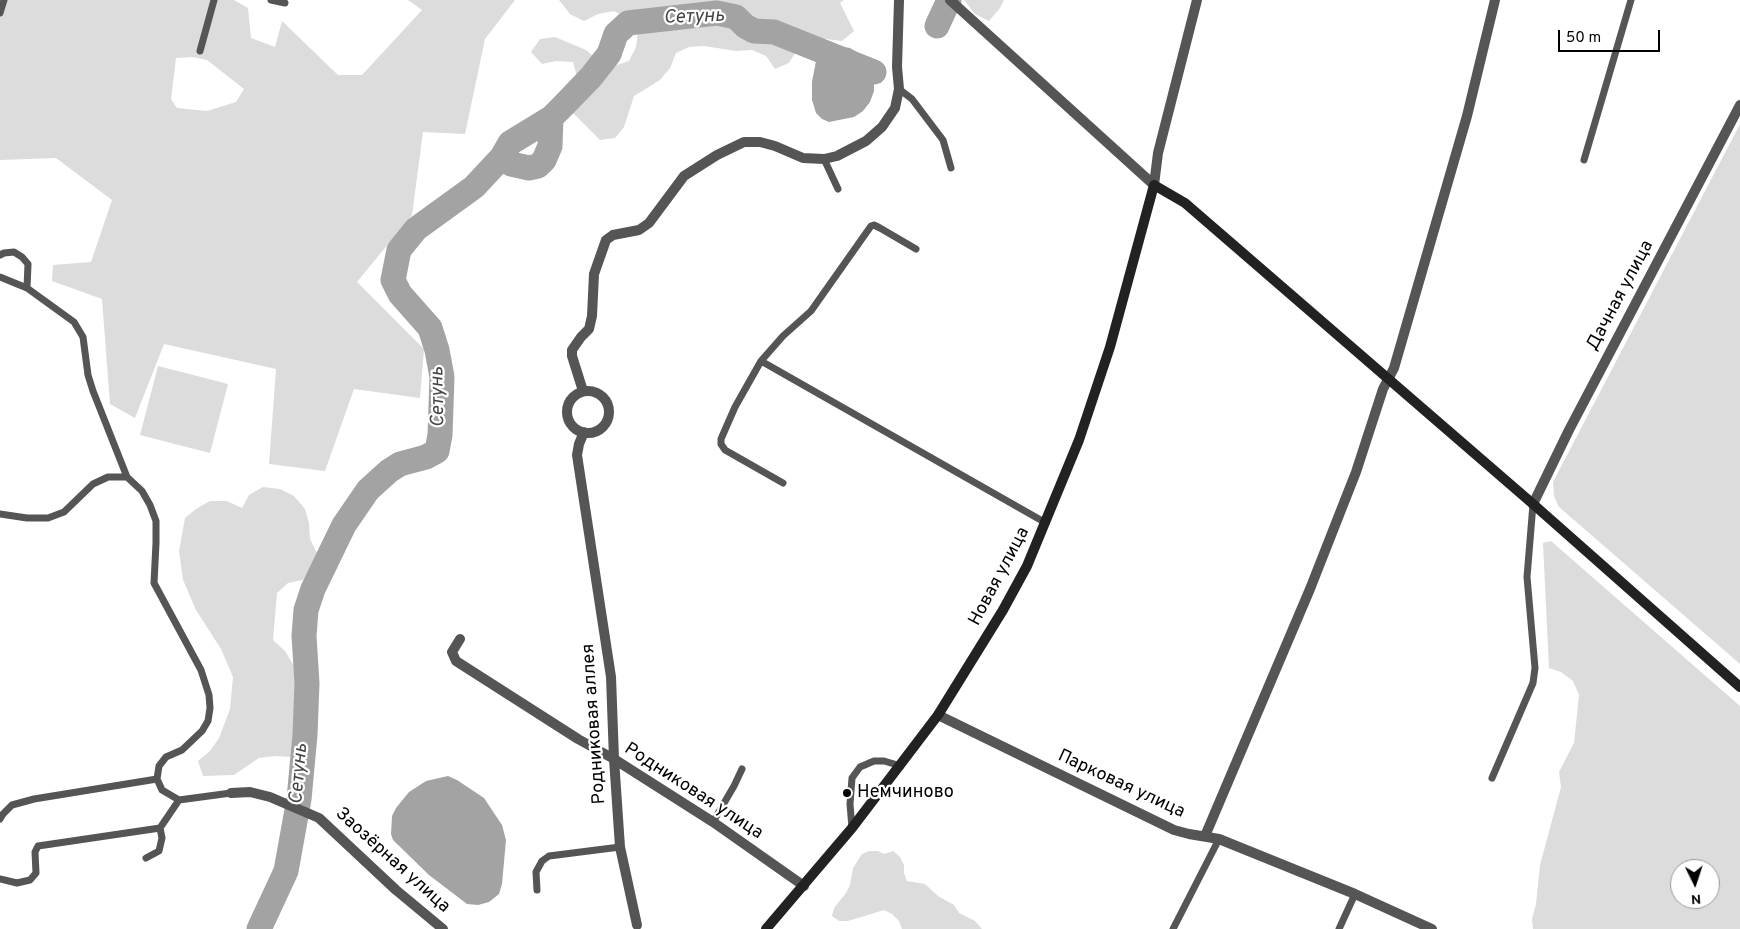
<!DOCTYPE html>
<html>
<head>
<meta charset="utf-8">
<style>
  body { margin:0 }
  #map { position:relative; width:1740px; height:929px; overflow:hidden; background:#fff; font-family:Overpass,sans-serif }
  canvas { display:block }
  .north { position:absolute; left:1670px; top:859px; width:50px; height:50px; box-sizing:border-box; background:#fff; border:1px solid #999; border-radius:50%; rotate:176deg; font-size:14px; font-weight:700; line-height:20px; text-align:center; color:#000 }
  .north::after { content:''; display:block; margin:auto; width:18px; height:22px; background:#000; clip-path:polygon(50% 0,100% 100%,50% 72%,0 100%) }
  .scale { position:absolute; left:1558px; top:30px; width:102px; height:22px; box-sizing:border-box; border:2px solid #000; border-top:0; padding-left:6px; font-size:15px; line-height:18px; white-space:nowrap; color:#000; -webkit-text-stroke:4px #fff; paint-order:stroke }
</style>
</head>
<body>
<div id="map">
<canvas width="1740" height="929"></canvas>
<div class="north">N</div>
<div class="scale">50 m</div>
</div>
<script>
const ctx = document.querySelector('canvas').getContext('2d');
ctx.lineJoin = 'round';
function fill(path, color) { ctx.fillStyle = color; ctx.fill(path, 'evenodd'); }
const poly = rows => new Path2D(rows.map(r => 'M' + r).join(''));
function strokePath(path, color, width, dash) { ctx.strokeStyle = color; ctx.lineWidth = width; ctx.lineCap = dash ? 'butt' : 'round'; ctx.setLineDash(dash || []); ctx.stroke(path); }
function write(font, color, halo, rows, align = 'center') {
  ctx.font = font + ' Overpass,sans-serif'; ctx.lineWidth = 4.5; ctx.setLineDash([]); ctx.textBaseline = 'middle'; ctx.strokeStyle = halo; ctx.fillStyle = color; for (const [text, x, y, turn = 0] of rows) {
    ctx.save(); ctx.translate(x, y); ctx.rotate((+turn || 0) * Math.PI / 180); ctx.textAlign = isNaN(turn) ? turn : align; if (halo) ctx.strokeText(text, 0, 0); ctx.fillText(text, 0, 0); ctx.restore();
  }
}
fill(poly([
  [0,0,234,0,248,8,251,38,275,47,282,21,338,75,362,75,422,10,408,0,515,0,485,39,465,134,423,132,412,215,357,282,424,349,420,398,354,389,325,471,269,464,276,369,164,344,135,418,110,404,102,299,52,281,53,265,91,262,112,200,56,158,0,160],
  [192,57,207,60,244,89,236,102,207,111,177,108,171,99,176,58],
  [559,0,844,0,840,3,854,31,842,41,826,39,810,42,797,50,789,63,775,69,766,56,752,50,736,51,704,46,689,47,676,53,670,68,660,80,634,96,624,127,615,138,600,140,567,107,577,77,573,62,556,61,542,64,531,52,540,39,555,37,586,50,598,60,614,66,629,61,636,47,638,32,628,18,614,11,598,14,584,21,570,14],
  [964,0,1004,0,1000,8,989,21,975,14],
  [1740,124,1740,664,1559,507,1554,496,1553,482],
  [158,366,228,384,210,453,140,435],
  [263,487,280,489,294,496,305,509,309,523,310,539,317,553,311,567,303,580,288,583,277,593,273,640,285,651,294,666,298,681,298,744,290,757,275,756,259,758,234,775,203,776,198,761,210,751,219,738,230,709,233,677,221,649,196,610,183,580,179,551,185,518,196,509,210,501,227,501,242,508,249,495],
  [1551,541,1740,706,1740,929,1533,929,1532,919,1536,904,1540,865,1561,787,1559,772,1574,743,1579,695,1573,681,1561,672,1549,668,1543,543],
  [1680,869,1710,869,1710,899,1680,899],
  [869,851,878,851,884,854,893,851,900,857,904,865,904,873,907,881,925,884,938,896,954,905,959,913,975,921,982,929,902,929,899,921,892,914,884,910,848,921,839,921,832,916,834,908,846,893,850,885,853,868,862,854]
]), '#dcdcdc');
fill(poly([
  [838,46,850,48,865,57,874,75,874,91,870,102,863,111,854,117,829,122,822,119,816,113,812,100,812,82,816,61,821,51],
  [448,776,457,780,484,798,502,825,506,840,502,884,499,894,489,902,478,905,467,904,429,875,393,840,391,834,392,816,396,808,409,792,426,781]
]), '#a3a3a3');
strokePath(poly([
  [937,26,949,0],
  [502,157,511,164,529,168,538,166,544,160,550,146,551,118],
  [259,929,286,871,299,799,305,735,307,683,304,636,306,610,313,589,344,525,368,490,389,471,400,464,426,457,437,451,440,435,442,377,437,350,430,328,400,294,393,280,399,250,416,229,474,187,502,157,510,143,551,118,563,106,591,77,609,54,616,34,628,23,717,13,736,17,745,26,754,31,774,32,874,72]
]), '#a3a3a3', 25);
strokePath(poly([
  [271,0,285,3],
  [0,13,4,0],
  [200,51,214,0],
  [899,89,912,99,943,140,951,168],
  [824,159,838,189],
  [1584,160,1631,0],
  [0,255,4,253,14,252,22,257,28,264,27,288],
  [0,277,27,288,74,322,83,337,88,375,93,391,127,477,142,491,150,505,156,521,156,543,154,583,201,670,209,695,210,708,208,721,202,731,182,750,166,757,159,766,157,779],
  [761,361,1046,523],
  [783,483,725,450,721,444,721,439,735,407,761,361,783,336,811,311,871,226,874,225,880,228,916,249],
  [0,514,27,518,48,518,64,512,93,484,108,477,127,477],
  [1492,778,1533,683,1535,668,1527,577,1533,504],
  [0,819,3,814,12,805,34,799,157,779,162,790,179,800,231,793],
  [713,822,734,786,742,769],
  [852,828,850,804,852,778,860,767,874,761,884,761,901,766],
  [146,858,159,851,162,838,160,828],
  [0,879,17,883,30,880,36,873,35,852,38,846,160,828,179,800],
  [537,890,536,872,542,861,549,856,620,847],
  [1173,929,1219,839],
  [1339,929,1355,894]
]), '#555', 7);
strokePath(poly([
  [950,0,1154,185],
  [1154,185,1158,153,1197,0],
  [583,391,572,356,572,350,581,337,589,329,592,316,594,274,606,240,613,235,639,230,649,223,684,176,717,155,744,142,760,142,775,146,803,158,824,159,837,156,866,141,882,127,895,108,899,89,897,67,899,0],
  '567 412a21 21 0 1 1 42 0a21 21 0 1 1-42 0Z',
  [584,432,579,444,577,455,611,677,614,759,620,847,637,925],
  [1533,504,1569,430,1740,105],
  [460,639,452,652,456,661,578,739,614,759,713,822,804,886],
  [938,715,1174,830,1189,834,1219,839,1355,894,1432,929],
  [231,793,250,792,270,797,319,818,396,890,443,929],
  [1205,836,1310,589,1356,472,1383,389,1394,368,1467,116,1495,0]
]), '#555', 10);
strokePath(poly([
  [766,929,852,828,938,715,1003,610,1027,566,1079,440,1110,347,1154,185,1185,203,1533,504,1740,687]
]), '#222', 10);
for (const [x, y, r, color] of [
  [847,793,5,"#000"]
]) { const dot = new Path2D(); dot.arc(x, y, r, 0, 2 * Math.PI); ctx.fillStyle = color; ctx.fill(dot); strokePath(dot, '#fff', 2); }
write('18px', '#000', '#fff', [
  ["Дачная улица",1621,296,-62],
  ["Новая улица",1000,577,-62],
  ["Родниковая аллея",595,724,-94],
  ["Парковая улица",1121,785,25],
  ["Родниковая улица",693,792,33],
  ["Заозёрная улица",392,861,42]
]);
write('18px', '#000', '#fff', [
  ["Немчиново",857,793]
], 'left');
write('italic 19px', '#444', '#fff', [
  ["Сетунь",694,18,-2],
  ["Сетунь",439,397,-91],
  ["Сетунь",300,774,-85]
]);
</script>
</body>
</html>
